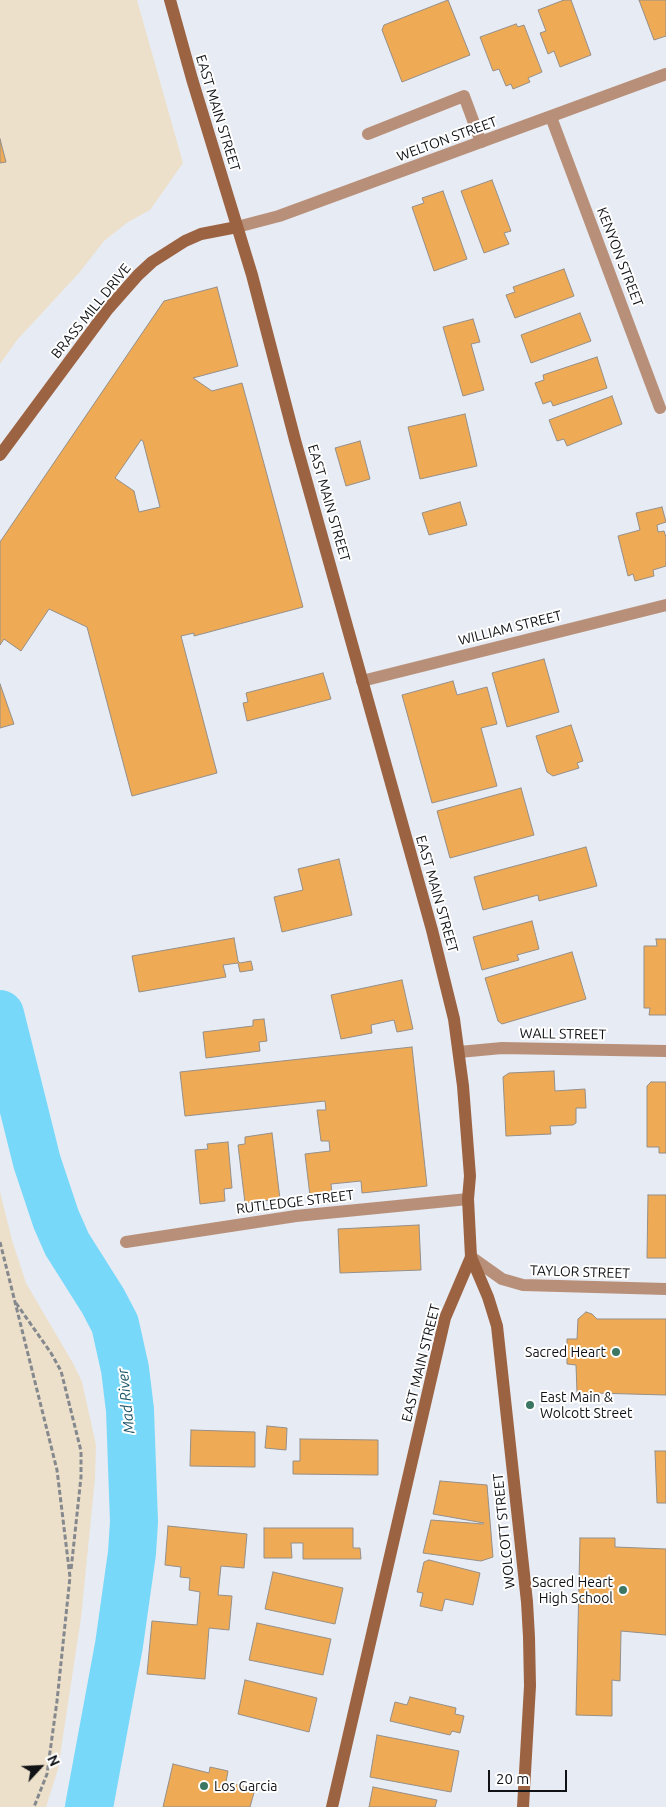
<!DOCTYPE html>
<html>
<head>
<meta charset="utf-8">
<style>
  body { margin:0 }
  #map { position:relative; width:666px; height:1807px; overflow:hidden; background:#e7ebf3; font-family:Ubuntu,sans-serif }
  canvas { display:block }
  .north { position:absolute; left:15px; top:1742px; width:50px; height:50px; -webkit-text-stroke:4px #fff; paint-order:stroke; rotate:65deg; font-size:14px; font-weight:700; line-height:20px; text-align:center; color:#111215 }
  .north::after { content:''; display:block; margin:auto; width:18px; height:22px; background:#111215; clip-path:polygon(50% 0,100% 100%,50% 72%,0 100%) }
  .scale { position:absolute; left:488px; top:1770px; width:79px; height:22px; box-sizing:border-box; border:2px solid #111215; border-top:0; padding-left:6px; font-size:15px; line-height:18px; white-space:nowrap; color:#111215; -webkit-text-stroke:4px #fff; paint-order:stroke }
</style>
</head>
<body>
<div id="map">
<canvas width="666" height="1807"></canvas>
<div class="north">N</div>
<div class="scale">20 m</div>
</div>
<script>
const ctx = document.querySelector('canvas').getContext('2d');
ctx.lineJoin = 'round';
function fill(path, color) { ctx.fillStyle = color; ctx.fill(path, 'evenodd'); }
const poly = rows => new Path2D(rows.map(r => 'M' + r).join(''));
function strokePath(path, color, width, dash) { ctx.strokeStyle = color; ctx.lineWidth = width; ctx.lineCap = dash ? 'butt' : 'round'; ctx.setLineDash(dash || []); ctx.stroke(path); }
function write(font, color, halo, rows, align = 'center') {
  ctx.font = font + ' Ubuntu,sans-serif'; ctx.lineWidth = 4; ctx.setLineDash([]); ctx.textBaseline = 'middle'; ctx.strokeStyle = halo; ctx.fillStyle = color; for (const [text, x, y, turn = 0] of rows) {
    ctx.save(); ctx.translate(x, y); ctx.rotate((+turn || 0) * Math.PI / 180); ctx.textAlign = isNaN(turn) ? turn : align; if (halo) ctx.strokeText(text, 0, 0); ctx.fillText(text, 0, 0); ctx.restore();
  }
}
fill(poly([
  [0,0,137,0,183,163,150,210,128,222,104,241,79,273,17,340,0,364],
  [0,1192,12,1240,26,1283,74,1365,82,1382,96,1445,95,1478,81,1618,58,1769,46,1807,0,1807]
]), '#ece0cb');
strokePath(poly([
  [0,1014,37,1162,56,1219,67,1244,103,1301,115,1324,125,1369,130,1410,134,1522,132,1553,119,1645,89,1807]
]), '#77d8fa', 48);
const building = poly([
  [448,0,470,55,402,82,382,30,384,25,448,0],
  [564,0,571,0,591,55,560,67,554,51,548,54,540,33,546,31,538,10,564,0],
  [639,0,666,0,666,36,654,40,639,0],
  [516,24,518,27,524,25,542,72,528,78,530,82,513,89,511,84,506,86,499,69,493,71,480,37,516,24],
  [0,139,6,162,0,163,0,139],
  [492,180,511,231,504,233,509,244,484,253,461,191,492,180],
  [443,191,467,259,434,271,412,207,424,203,422,198,443,191],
  [564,269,574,296,515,318,506,295,515,292,513,287,564,269],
  [217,287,238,366,193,378,212,391,242,383,303,607,194,636,194,633,181,636,217,773,132,796,87,627,49,609,21,651,4,639,0,645,0,542,164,301,217,287],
  [141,440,143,441,160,507,139,512,134,491,115,478,141,440],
  [580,313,591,341,531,363,521,335,580,313],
  [473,319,480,342,471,344,484,390,463,396,443,327,473,319],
  [597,357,607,388,553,406,551,401,543,404,535,383,544,380,543,375,597,357],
  [612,396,622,424,567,446,564,439,557,441,549,420,612,396],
  [465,414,477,466,420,479,408,427,465,414],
  [360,441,370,479,346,486,335,448,360,441],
  [460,502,467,525,429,535,422,513,460,502],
  [662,507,666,522,657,525,658,532,664,531,666,537,666,566,653,570,654,576,635,581,633,574,628,576,618,536,640,530,636,513,662,507],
  [544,659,559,712,507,727,492,673,544,659],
  [323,673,331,699,247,721,243,703,248,702,246,693,323,673],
  [453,681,457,695,487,687,497,724,481,728,497,786,432,803,402,695,453,681],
  [0,684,14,724,0,728,0,684],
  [571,725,583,761,577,763,579,768,553,776,547,772,536,736,571,725],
  [521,788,534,835,450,858,437,811,521,788],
  [586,847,597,886,539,901,538,895,483,910,474,877,586,847],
  [339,859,352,915,282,932,274,897,303,890,298,869,339,859],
  [532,921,539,949,517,955,519,960,482,970,473,937,532,921],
  [234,938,238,961,240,963,251,961,253,970,240,972,238,963,223,965,226,977,139,992,132,956,234,938],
  [656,939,666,939,666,1015,649,1015,650,1008,644,1008,644,946,657,946,656,939],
  [572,952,586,999,502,1024,498,1021,485,978,572,952],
  [402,980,413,1029,397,1032,394,1020,371,1025,372,1033,341,1039,331,995,402,980],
  [264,1019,267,1041,259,1042,260,1051,206,1058,203,1032,253,1026,253,1020,264,1019],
  [412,1047,427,1186,362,1193,361,1181,331,1184,332,1194,310,1196,305,1154,330,1151,329,1141,321,1141,317,1110,326,1110,325,1101,185,1116,180,1072,412,1047],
  [554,1071,555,1091,585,1089,586,1108,576,1108,576,1123,573,1125,550,1126,551,1134,506,1136,503,1077,509,1073,554,1071],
  [651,1082,666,1082,666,1153,659,1153,659,1147,647,1147,647,1086,651,1082],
  [272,1133,280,1199,245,1203,238,1145,245,1144,245,1137,272,1133],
  [228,1142,232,1188,224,1189,225,1201,200,1204,195,1150,208,1149,207,1144,228,1142],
  [648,1195,666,1195,666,1258,647,1258,648,1195],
  [419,1225,421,1270,340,1273,338,1229,419,1225],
  [586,1312,592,1314,597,1319,666,1319,666,1395,595,1393,590,1399,580,1398,577,1392,576,1365,567,1364,567,1339,577,1339,578,1319,586,1312],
  [267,1426,287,1428,286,1450,265,1448,267,1426],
  [191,1430,255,1432,255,1467,190,1466,191,1430],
  [300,1439,378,1440,378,1475,293,1474,293,1461,300,1461,300,1439],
  [655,1451,666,1451,666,1503,657,1503,655,1451],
  [440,1481,487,1485,493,1557,481,1561,423,1553,431,1520,483,1524,484,1523,433,1514,440,1481],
  [168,1526,247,1534,244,1568,221,1566,218,1595,232,1596,229,1630,209,1628,205,1679,147,1674,152,1621,197,1625,200,1592,189,1590,190,1578,180,1577,181,1567,165,1565,168,1526],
  [264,1528,353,1528,353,1548,360,1548,361,1559,303,1559,303,1543,291,1543,292,1558,264,1558,264,1528],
  [580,1538,615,1538,615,1547,666,1549,666,1635,621,1631,620,1681,612,1680,612,1716,576,1715,580,1538],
  [429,1560,480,1573,473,1605,445,1599,442,1611,420,1606,423,1593,417,1592,424,1562,429,1560],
  [273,1572,343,1588,335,1624,265,1609,273,1572],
  [257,1623,331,1639,323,1675,249,1660,257,1623],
  [245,1680,317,1698,309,1732,238,1714,245,1680],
  [410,1697,456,1708,455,1714,464,1716,460,1733,452,1731,450,1735,390,1721,395,1702,407,1705,410,1697],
  [377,1735,459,1751,451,1792,370,1777,377,1735],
  [173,1764,209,1773,210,1767,228,1771,226,1782,255,1789,250,1807,163,1807,173,1764],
  [373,1787,437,1800,435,1807,369,1807,373,1787]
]);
fill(building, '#efaa56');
strokePath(building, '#958f88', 1);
strokePath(poly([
  [0,1242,57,1470,70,1577,57,1701,47,1774,34,1807],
  [16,1303,51,1353,61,1371,81,1451,81,1477,71,1570]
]), '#85888d', 3, [5, 2.5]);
strokePath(poly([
  [368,134,464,96,481,142]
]), '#b8907a', 12);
strokePath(poly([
  [551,117,660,408],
  [237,227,279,216,666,74],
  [362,681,666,605],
  [459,1052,502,1048,666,1051],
  [126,1242,296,1216,468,1199],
  [471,1257,502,1279,523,1285,666,1289]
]), '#b8907a', 12);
strokePath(poly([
  [170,0,192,79,252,275,295,440,432,930,454,1019,463,1086,470,1176,468,1199,471,1257,445,1318,332,1807],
  [0,455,108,309,138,275,152,262,185,241,201,234,237,227],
  [471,1257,488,1297,497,1326,527,1602,529,1637,530,1686,523,1807]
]), '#9c6342', 12);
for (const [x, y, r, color] of [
  [616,1352,5,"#3b7762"],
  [530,1405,5,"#3b7762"],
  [623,1590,5,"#3b7762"],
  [204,1786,5,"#3b7762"]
]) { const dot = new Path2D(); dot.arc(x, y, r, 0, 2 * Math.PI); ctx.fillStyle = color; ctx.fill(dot); strokePath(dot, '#fff', 2); }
write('14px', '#111215', '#fff', [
  ["EAST MAIN STREET",218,113,73],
  ["WELTON STREET",447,139,-20],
  ["KENYON STREET",620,257,69],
  ["BRASS MILL DRIVE",91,311,-51],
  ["EAST MAIN STREET",329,503,74],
  ["WILLIAM STREET",510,628,-14],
  ["EAST MAIN STREET",437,894,74],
  ["WALL STREET",563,1034,1],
  ["RUTLEDGE STREET",295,1202,-7],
  ["TAYLOR STREET",580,1272,2],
  ["EAST MAIN STREET",421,1363,-76],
  ["WOLCOTT STREET",504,1531,-96]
]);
write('14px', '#111215', '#fff', [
  ["Sacred Heart",606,1352],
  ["East Main &",540,1397,"left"],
  ["Wolcott Street",540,1413,"left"],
  ["Sacred Heart",613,1582],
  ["High School",613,1598],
  ["Los Garcia",214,1786,"left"]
], 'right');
write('italic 15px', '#21586a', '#fff', [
  ["Mad River",126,1401,-96]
]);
</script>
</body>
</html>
